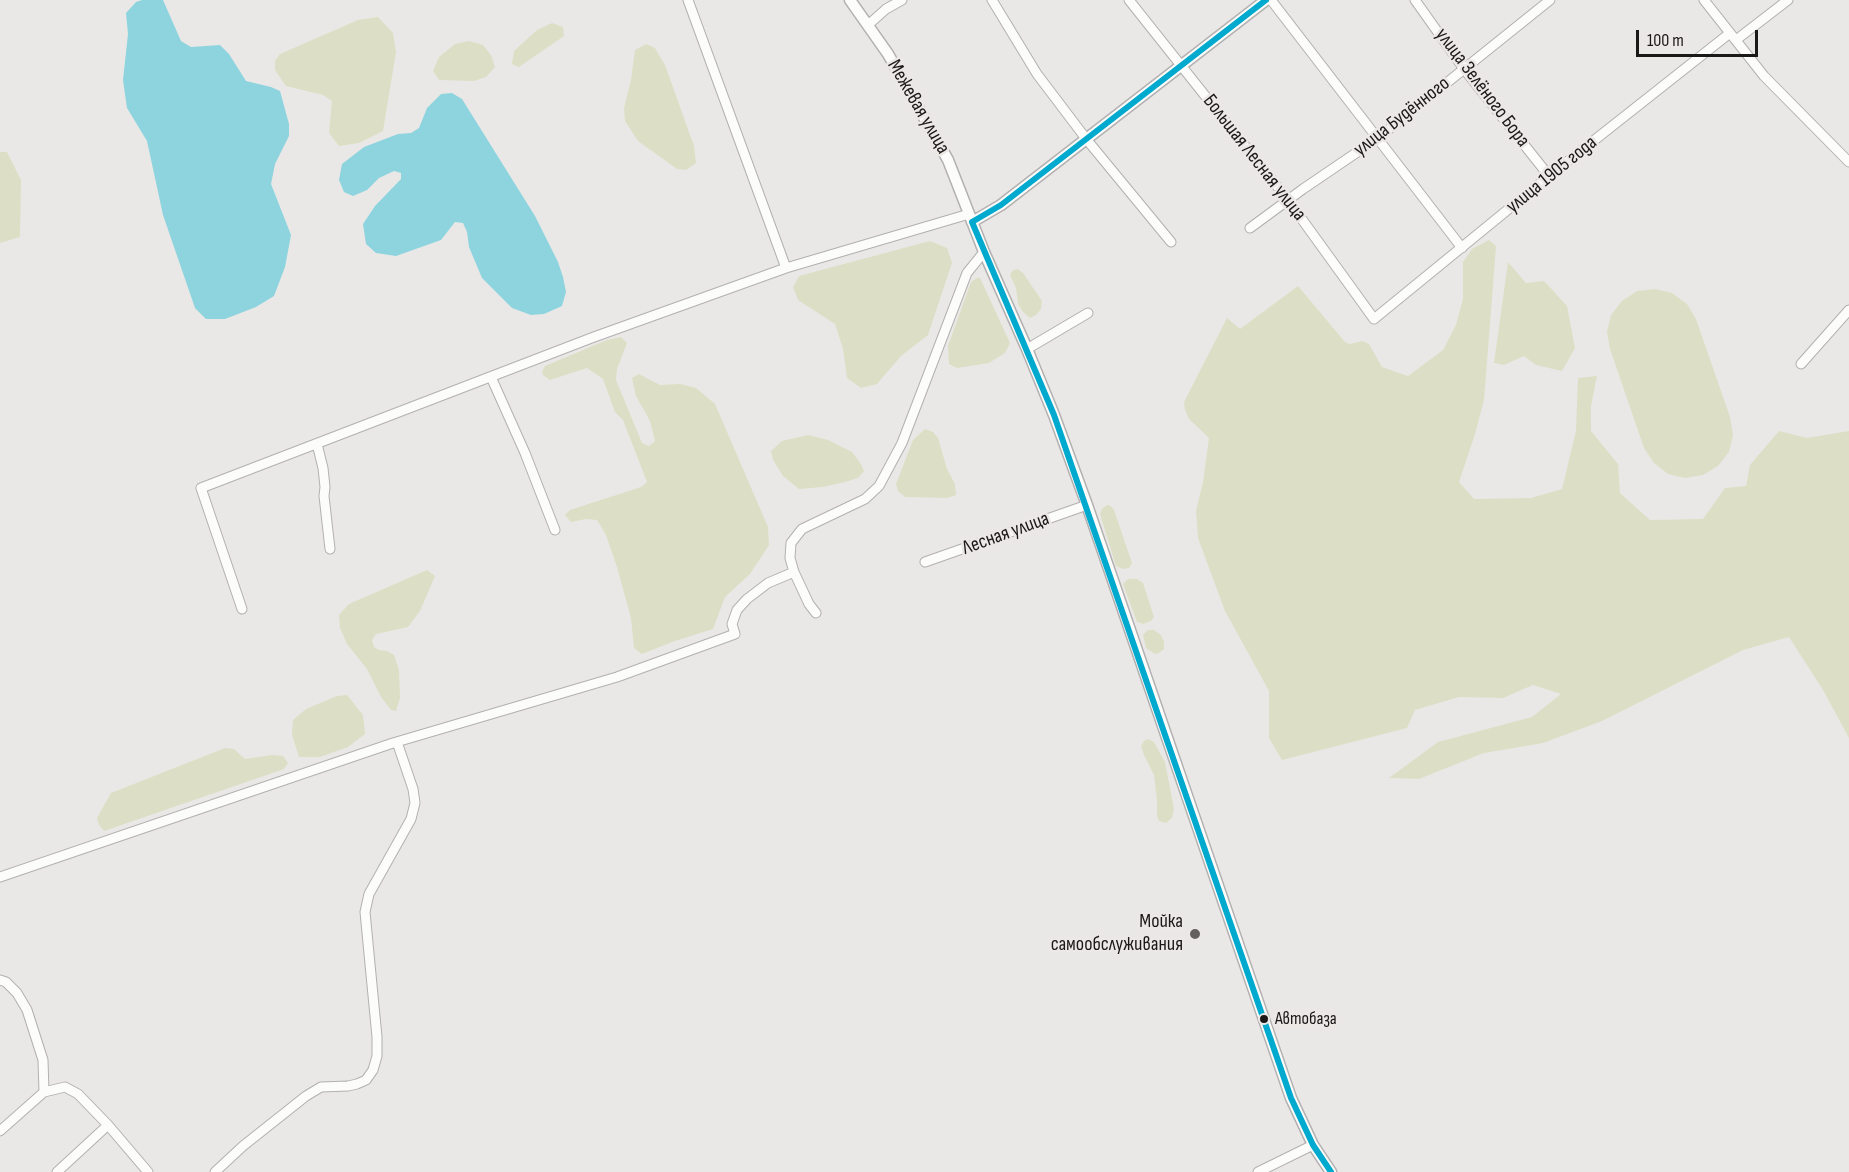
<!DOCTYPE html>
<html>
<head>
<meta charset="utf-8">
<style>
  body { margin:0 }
  #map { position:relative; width:1849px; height:1172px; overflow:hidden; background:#eae8e6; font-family:"Sofia Sans Condensed",sans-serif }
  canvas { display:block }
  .scale { position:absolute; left:1636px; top:30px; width:122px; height:27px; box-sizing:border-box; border:3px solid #1a1918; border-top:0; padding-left:8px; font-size:18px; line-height:21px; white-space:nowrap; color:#1a1918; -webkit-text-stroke:4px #ebe8e5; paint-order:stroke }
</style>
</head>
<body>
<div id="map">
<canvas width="1849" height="1172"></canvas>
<div class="scale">100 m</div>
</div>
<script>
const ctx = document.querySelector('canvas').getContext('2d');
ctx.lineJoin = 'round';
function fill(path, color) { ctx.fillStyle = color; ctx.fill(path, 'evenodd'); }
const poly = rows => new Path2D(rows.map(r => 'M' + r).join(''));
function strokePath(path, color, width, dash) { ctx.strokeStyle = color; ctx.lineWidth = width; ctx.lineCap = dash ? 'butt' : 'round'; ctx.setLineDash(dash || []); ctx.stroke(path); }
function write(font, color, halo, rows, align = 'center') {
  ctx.font = font + ' "Sofia Sans Condensed",sans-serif'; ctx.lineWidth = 5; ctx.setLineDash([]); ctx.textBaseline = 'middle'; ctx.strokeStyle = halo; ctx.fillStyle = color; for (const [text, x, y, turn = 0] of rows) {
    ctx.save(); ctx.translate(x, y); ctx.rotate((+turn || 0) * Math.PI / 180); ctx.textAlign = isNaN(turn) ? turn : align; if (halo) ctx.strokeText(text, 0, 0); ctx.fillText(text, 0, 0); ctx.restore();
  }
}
fill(poly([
  [378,17,393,33,396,52,383,131,359,143,339,146,329,133,332,101,323,95,286,86,275,70,275,61,280,54,358,20],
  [552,23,563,27,564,36,519,67,512,64,514,51,537,30],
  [469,41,483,45,491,55,495,67,486,77,474,81,439,80,433,71,439,57,455,44],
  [646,44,655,48,665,65,694,146,696,163,686,170,677,169,638,141,625,121,624,108,631,80,635,50],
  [0,152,7,152,21,180,20,237,0,243],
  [1489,240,1496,246,1484,400,1475,434,1459,482,1474,499,1531,498,1562,489,1576,431,1578,378,1597,376,1591,406,1591,431,1618,464,1620,493,1650,520,1703,519,1725,488,1746,486,1750,465,1779,431,1807,438,1849,431,1849,738,1823,690,1789,637,1743,650,1602,721,1543,743,1484,753,1419,779,1389,778,1438,742,1532,717,1561,694,1533,685,1503,698,1459,697,1415,710,1407,728,1282,760,1269,738,1269,691,1225,611,1198,538,1196,511,1203,482,1209,438,1189,419,1185,410,1184,402,1227,318,1240,329,1298,286,1345,342,1350,344,1362,341,1369,344,1382,367,1408,376,1443,350,1456,325,1463,299,1463,262,1472,249],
  [930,241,947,248,952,263,928,335,901,356,877,384,861,388,847,378,843,349,835,324,798,300,793,287,799,276],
  [1508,262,1526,283,1544,281,1567,306,1575,348,1562,371,1536,365,1524,356,1504,365,1494,363],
  [1018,269,1023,273,1042,301,1041,309,1036,315,1030,318,1023,312,1018,304,1016,288,1010,275,1013,270],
  [977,278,980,278,1010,343,1005,353,989,363,957,368,949,364,948,346,971,282],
  [1655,289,1672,293,1687,304,1696,319,1730,417,1733,435,1729,452,1718,466,1703,475,1685,478,1668,474,1654,463,1644,448,1610,349,1607,332,1611,315,1622,301,1637,291],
  [621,337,627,343,617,369,616,380,642,443,649,446,655,441,650,421,636,396,632,378,639,374,660,385,680,384,696,388,715,404,768,527,769,545,750,574,725,597,713,629,675,641,642,654,634,648,631,618,617,567,606,535,597,520,586,519,571,522,565,515,570,510,641,487,647,482,623,420,615,412,603,379,587,368,550,380,543,375,542,372,545,366,607,340],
  [925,429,933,432,938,438,947,469,955,484,956,495,947,498,905,497,898,491,896,484,913,440],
  [808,435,828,440,852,452,861,464,864,471,858,478,845,482,823,487,799,489,783,476,773,460,771,451,782,441],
  [1107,505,1111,506,1114,510,1132,563,1129,568,1123,569,1116,566,1100,514,1102,509],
  [427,570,435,576,420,611,408,627,376,634,372,640,374,647,379,650,387,651,394,655,399,670,400,698,396,711,391,710,381,697,367,669,347,644,340,628,339,615,349,604],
  [1128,579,1137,579,1143,583,1154,617,1151,621,1143,624,1137,622,1123,584],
  [1148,630,1154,630,1161,635,1164,642,1164,649,1159,653,1155,654,1146,648,1143,635],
  [347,695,363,715,365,734,348,747,320,757,299,757,292,735,293,720,306,709,337,696],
  [1148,739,1154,742,1165,762,1174,809,1172,818,1166,823,1159,821,1157,815,1157,800,1154,775,1144,755,1141,746,1144,741],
  [225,748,234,749,245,759,272,755,283,756,288,763,284,769,104,831,99,825,97,818,111,793]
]), '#dcdfc5');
fill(poly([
  [142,0,163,0,181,41,191,47,220,45,229,54,246,81,271,87,280,91,289,124,289,136,275,164,271,184,291,235,285,267,274,296,256,307,225,319,206,319,195,308,163,215,147,141,127,108,123,80,128,34,126,13,136,2],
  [452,93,462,99,535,216,558,262,563,277,566,292,562,306,544,314,531,315,512,308,482,278,469,247,467,232,463,223,455,222,441,240,396,256,376,253,366,244,363,224,375,206,401,179,401,173,394,171,379,178,367,190,353,196,344,192,339,180,342,164,364,147,398,134,411,133,419,128,427,108,441,94]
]), '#8dd4df');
const minor = poly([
  [688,0,786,268],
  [992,0,1037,74,1087,140,1171,242],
  [1129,0,1288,200,1374,319,1549,176,1730,33],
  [1271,0,1462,248],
  [1415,0,1464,69,1549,176],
  [1704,0,1764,76,1849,162],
  [868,25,886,9,902,0],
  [1736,40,1788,0],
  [1250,228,1303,189,1378,138,1550,0],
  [1027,349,1088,313],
  [1801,364,1849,310],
  [491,377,525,453,555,530],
  [317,444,323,468,325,487,324,496,330,549],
  [925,562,1087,505],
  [242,609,201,488,594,337,786,268,969,214],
  [816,613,809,604,794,572,790,558,791,543,802,529,865,499,879,486,902,443,967,273,984,252],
  [0,877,393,743,617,677,735,634,732,624,737,610,747,599,768,583,794,572],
  [0,980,6,982,17,993,27,1010,43,1060,44,1092],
  [0,1131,44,1092,65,1087,78,1094,108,1125,148,1172],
  [57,1172,108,1125],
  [215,1172,243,1146,306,1096,321,1087,348,1086,357,1084,366,1080,373,1070,377,1056,377,1037,365,912,369,894,411,819,415,803,413,789,397,742],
  [1258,1172,1313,1145]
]);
const tertiary = poly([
  [850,0,888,54,948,160,984,252,1027,349,1054,415,1087,505,1291,1098,1313,1145,1331,1172],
  [972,222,1001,205,1266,0]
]);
strokePath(minor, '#b2b0b0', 11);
strokePath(tertiary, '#b2b0b0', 13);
strokePath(minor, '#fcfcfb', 9);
strokePath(tertiary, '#fcfcfb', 10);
strokePath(poly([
  [1266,0,1001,205,972,222,1054,415,1291,1098,1313,1145,1331,1172]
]), '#00a9ce', 6);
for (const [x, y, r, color] of [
  [1195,934,6,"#636160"],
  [1264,1019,5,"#1a1918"]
]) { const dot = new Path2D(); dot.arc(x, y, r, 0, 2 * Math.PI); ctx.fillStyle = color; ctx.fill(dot); strokePath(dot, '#ebe8e5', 2); }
write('18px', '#1a1918', '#ebe8e5', [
  ["Автобаза",1275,1019]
], 'left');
write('20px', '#1a1918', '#ebe8e5', [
  ["улица Зелёного Бора",1482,88,53],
  ["Межевая улица",918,107,60],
  ["улица Будённого",1402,117,-38],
  ["Большая Лесная улица",1254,158,52],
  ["улица 1905 года",1552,175,-39],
  ["Лесная улица",1006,534,-20]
]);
write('20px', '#1a1918', '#ebe8e5', [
  ["Мойка",1183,922],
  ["самообслуживания",1183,945]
], 'right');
</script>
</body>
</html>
